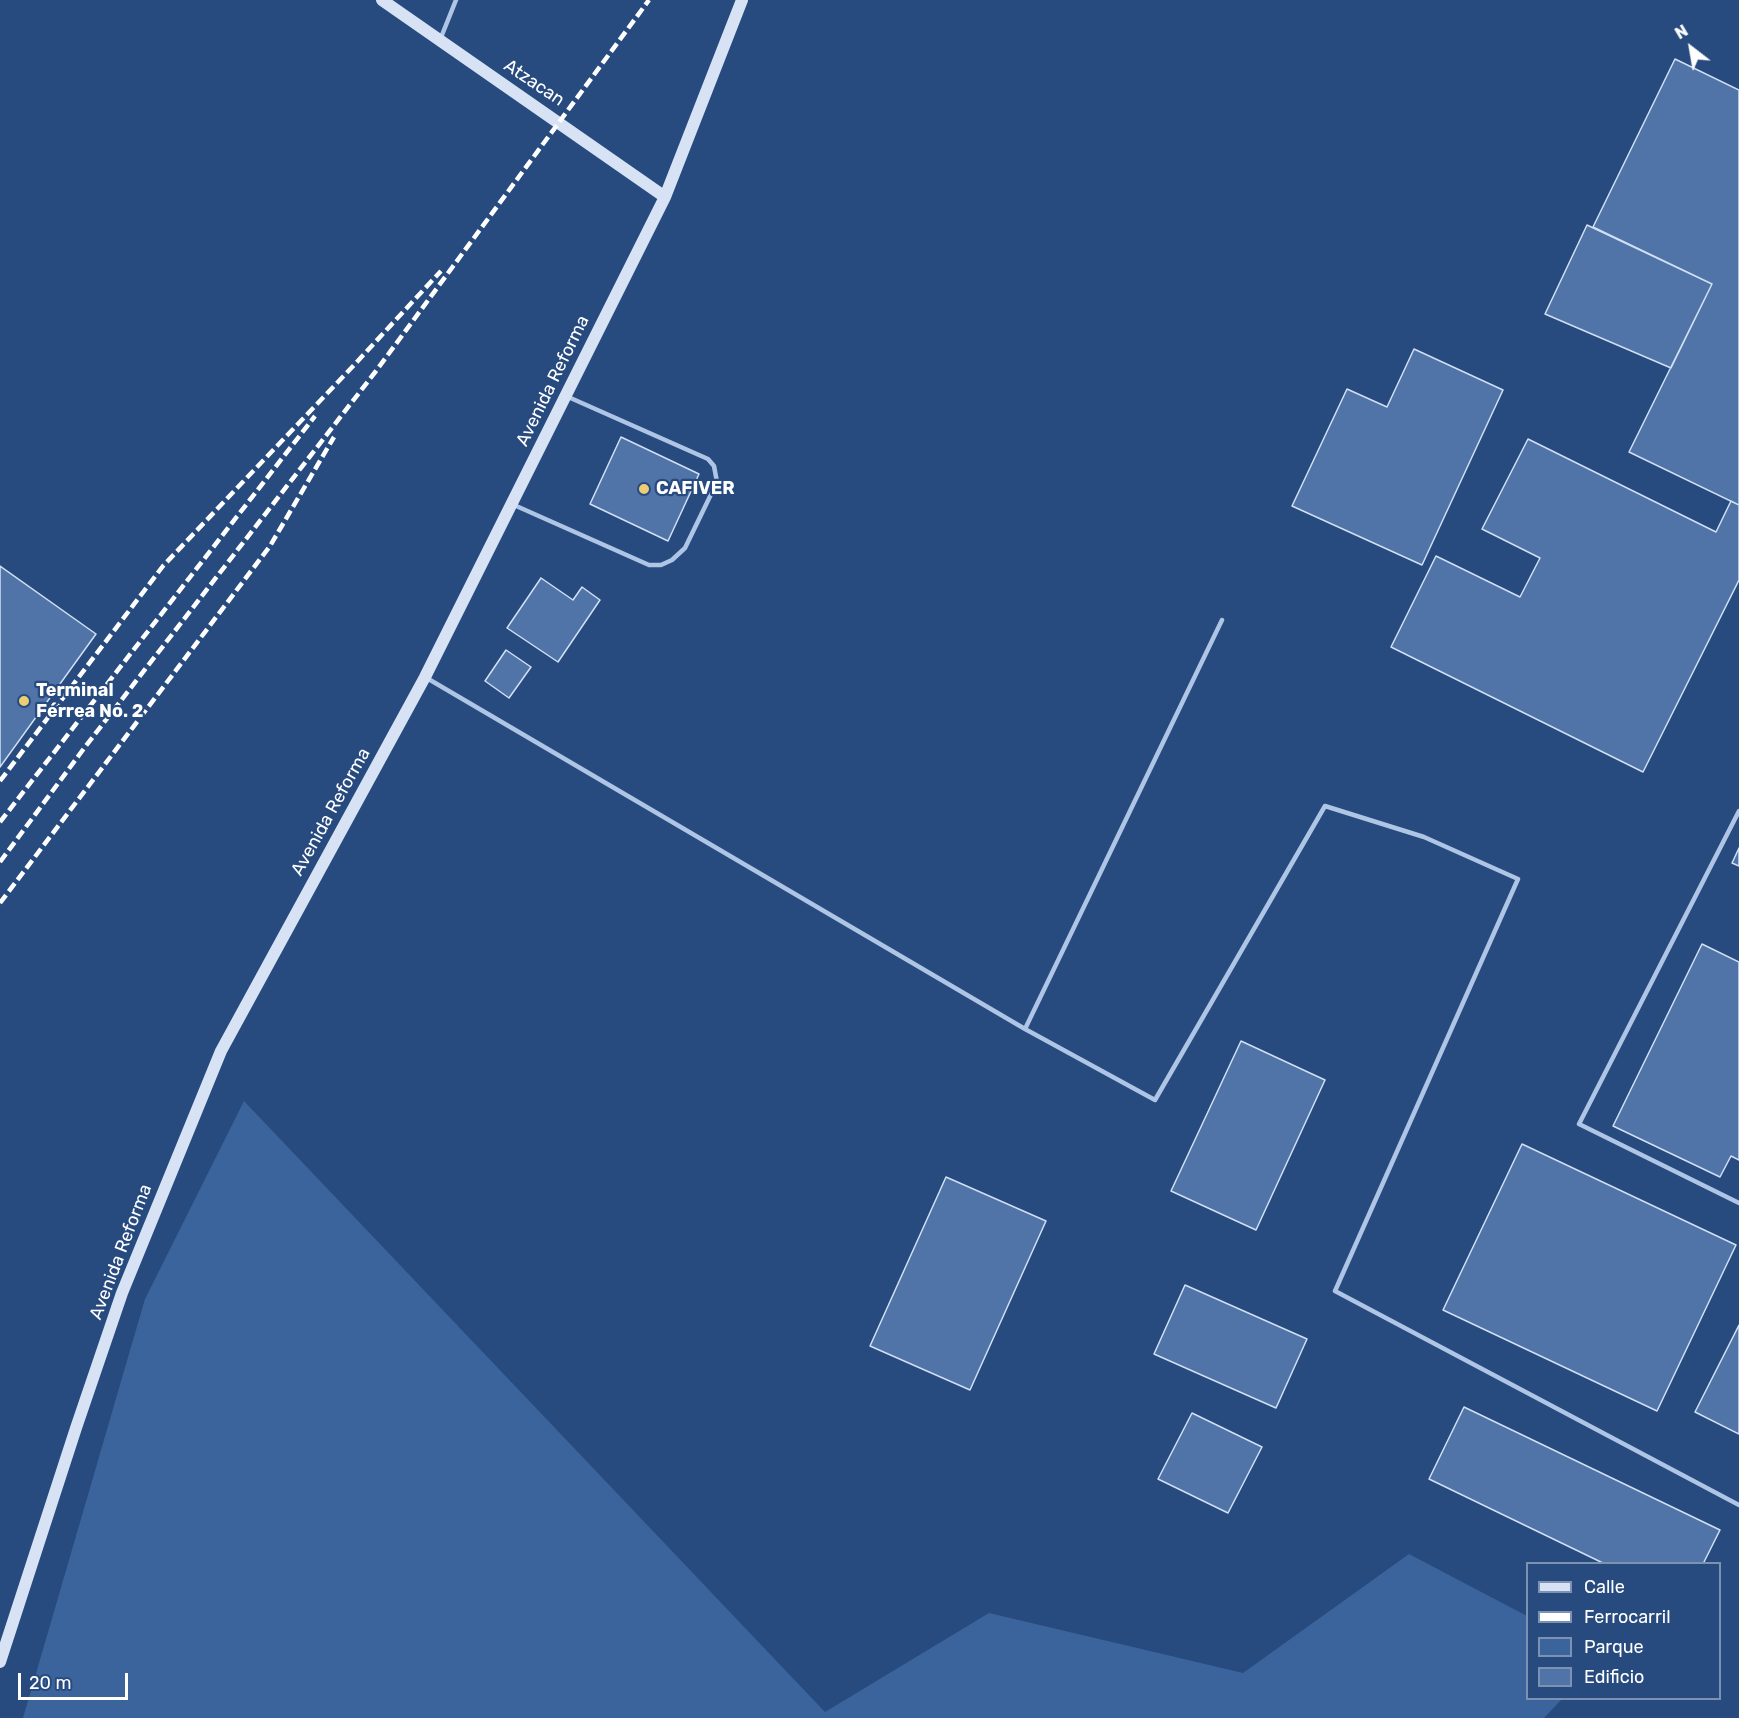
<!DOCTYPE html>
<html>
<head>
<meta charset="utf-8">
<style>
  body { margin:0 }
  #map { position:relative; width:1739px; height:1718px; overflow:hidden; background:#274a7f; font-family:Rubik,sans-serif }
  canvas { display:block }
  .legend { position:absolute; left:1526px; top:1562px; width:195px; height:138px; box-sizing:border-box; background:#274a7f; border:2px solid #7d92b2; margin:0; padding:8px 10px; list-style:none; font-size:18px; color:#fff }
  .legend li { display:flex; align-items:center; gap:12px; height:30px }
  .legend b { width:30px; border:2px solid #7d92b2 }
  .north { position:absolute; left:1661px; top:18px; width:60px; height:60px; -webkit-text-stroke:4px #274a7f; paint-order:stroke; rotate:329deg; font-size:16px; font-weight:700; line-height:24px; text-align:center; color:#fff }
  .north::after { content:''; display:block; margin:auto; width:21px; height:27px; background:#fff; clip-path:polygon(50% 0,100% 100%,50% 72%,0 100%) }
  .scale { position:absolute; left:18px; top:1673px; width:110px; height:27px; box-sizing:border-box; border:3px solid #fff; border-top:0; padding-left:8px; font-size:18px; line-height:21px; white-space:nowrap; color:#fff; -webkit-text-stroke:4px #274a7f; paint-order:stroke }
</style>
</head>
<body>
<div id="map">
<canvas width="1739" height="1718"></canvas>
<ul class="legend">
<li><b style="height:8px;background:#d7e3f5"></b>Calle</li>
<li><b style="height:8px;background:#fff"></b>Ferrocarril</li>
<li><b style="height:16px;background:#3c649c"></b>Parque</li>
<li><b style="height:16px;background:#5074a7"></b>Edificio</li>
</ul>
<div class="north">N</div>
<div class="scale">20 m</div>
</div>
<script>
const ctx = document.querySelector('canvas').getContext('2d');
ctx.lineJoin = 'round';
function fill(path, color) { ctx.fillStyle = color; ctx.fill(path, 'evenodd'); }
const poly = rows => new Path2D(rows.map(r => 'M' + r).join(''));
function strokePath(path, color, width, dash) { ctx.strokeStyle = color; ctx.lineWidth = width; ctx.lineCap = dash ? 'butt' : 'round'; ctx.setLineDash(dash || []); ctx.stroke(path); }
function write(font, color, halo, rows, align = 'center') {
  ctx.font = font + ' Rubik,sans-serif'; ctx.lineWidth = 4.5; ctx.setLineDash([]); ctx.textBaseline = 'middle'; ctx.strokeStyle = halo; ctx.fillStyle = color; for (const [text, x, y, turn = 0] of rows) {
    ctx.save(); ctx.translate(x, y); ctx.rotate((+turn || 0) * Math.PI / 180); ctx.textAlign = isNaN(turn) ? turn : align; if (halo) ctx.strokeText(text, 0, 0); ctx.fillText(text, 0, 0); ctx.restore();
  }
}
fill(poly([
  [244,1101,825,1712,989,1613,1243,1673,1409,1554,1527,1616,1528,1698,1562,1699,1544,1718,23,1718,145,1299]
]), '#3c649c');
const building = poly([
  [1675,59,1739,90,1739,505,1629,452,1712,284,1593,227,1675,59],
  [1587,225,1712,284,1671,368,1545,314,1587,225],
  [1414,349,1503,390,1422,565,1292,506,1347,389,1387,407,1414,349],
  [621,437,699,474,668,541,590,504,621,437],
  [1528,439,1716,532,1731,501,1739,505,1739,580,1643,772,1391,647,1436,556,1520,597,1540,558,1482,529,1528,439],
  [0,566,96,634,0,767,0,566],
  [541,578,573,600,582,587,600,600,558,662,507,628,541,578],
  [506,650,531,667,509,698,485,681,506,650],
  [1739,848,1739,866,1732,863,1739,848],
  [1702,944,1739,962,1739,1160,1731,1156,1720,1177,1613,1126,1702,944],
  [1241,1041,1325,1080,1256,1230,1171,1191,1241,1041],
  [1522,1144,1736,1245,1657,1411,1443,1310,1522,1144],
  [946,1177,1046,1221,970,1390,870,1346,946,1177],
  [1185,1285,1307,1339,1276,1408,1154,1354,1185,1285],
  [1739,1325,1739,1434,1695,1412,1739,1325],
  [1464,1407,1720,1530,1703,1564,1605,1564,1429,1479,1464,1407],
  [1192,1413,1262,1447,1228,1513,1158,1479,1192,1413]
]);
fill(building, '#5074a7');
strokePath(building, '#d1e0f4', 1.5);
strokePath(poly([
  [440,40,456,0],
  [514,505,649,565,661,565,672,560,685,548,717,482,714,466,708,459,566,396],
  [425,677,1025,1029,1155,1100,1325,806,1424,837,1518,879,1335,1291,1739,1505],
  [1739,811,1579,1124,1739,1203],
  [1025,1029,1222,620]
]), '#aec5e5', 4.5);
strokePath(poly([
  [382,0,665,197],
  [0,1662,76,1428,122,1293,221,1051,425,677,665,197,742,0]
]), '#d7e3f5', 12);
strokePath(poly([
  [0,781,163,566,355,364,441,271],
  [0,822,315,416],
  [0,862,85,747,376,371,649,0],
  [0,903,270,546,334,437]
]), '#fff', 4.5, [10, 4.5]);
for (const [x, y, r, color] of [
  [644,489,6,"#edce74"],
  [24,701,6,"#edce74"]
]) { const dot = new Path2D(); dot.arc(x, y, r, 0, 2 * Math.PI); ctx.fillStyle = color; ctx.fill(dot); strokePath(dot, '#274a7f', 2); }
write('18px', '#fff', '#274a7f', [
  ["Atzacan",534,83,34],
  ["Avenida Reforma",553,381,-64],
  ["Avenida Reforma",331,812,-61],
  ["Avenida Reforma",121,1252,-69]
]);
write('bold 18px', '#fff', '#274a7f', [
  ["CAFIVER",656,489],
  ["Terminal",36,691],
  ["Férrea No. 2",36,712]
], 'left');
</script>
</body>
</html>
